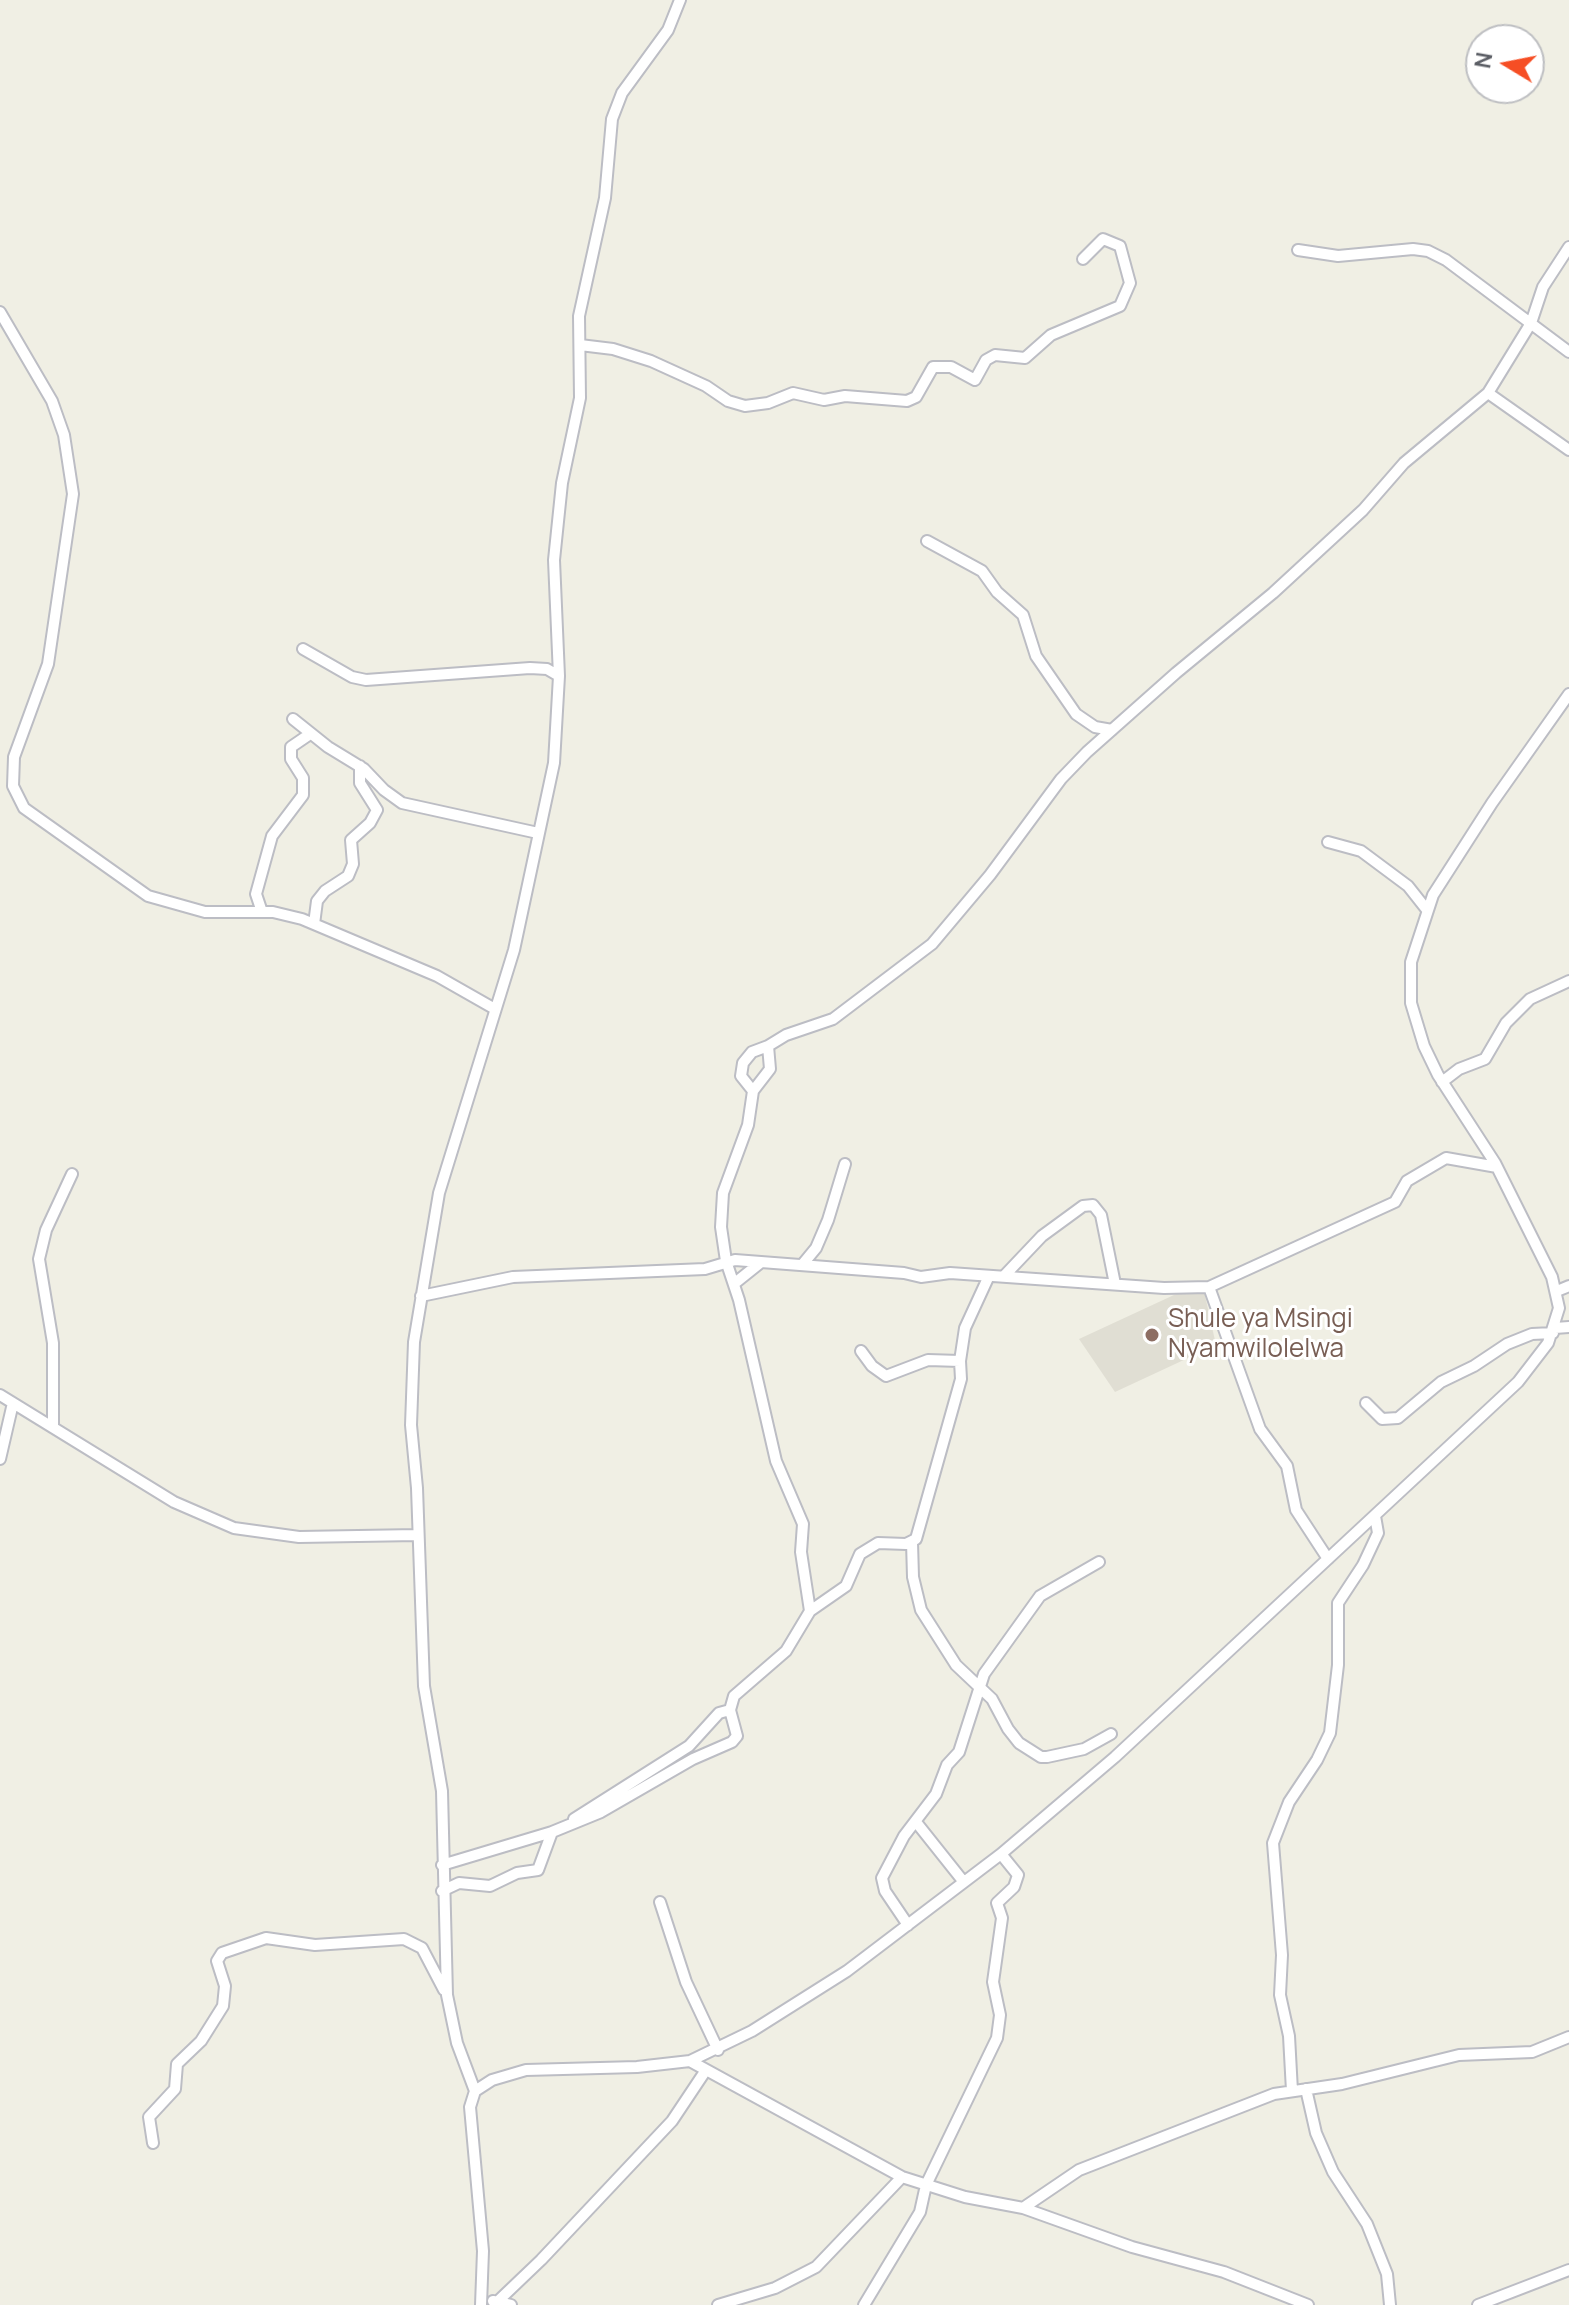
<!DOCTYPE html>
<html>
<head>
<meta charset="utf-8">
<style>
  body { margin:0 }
  #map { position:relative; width:1569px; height:2305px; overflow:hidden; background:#f0efe4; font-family:Manrope,sans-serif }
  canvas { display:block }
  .north { position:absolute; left:1465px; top:24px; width:80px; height:80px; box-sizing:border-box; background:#fff; border:2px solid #bebfc2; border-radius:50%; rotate:280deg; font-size:22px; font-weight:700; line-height:32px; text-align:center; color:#5c5f66 }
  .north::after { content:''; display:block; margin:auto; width:28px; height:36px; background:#f64e24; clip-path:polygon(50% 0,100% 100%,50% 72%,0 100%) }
</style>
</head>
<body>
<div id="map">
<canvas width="1569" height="2305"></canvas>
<div class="north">N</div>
</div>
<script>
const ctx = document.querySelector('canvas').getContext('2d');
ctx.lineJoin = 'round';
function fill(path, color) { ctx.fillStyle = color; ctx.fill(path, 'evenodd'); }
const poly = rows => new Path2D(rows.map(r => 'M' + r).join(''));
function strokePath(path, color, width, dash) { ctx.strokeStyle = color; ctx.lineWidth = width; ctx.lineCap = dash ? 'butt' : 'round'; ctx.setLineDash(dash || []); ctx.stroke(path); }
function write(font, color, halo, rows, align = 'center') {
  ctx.font = font + ' Manrope,sans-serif'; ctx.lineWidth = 6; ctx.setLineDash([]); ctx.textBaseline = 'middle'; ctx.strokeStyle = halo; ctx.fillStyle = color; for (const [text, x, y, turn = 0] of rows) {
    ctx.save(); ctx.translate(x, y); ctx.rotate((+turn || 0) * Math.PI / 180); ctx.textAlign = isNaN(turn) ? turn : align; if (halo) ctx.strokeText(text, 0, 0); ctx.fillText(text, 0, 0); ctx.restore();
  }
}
fill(poly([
  [1202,1282,1216,1345,1115,1392,1079,1339]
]), '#e0ded3');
const street = poly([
  [1298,250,1338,256,1413,249,1428,251,1446,260,1569,352],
  [0,312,52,401,64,435,73,494,48,664,14,757,13,786,24,808,148,896,205,912,273,912,302,919,437,976,495,1009],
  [580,345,613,349,651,361,706,386,728,401,745,406,768,403,793,393,824,400,845,396,907,401,916,397,933,367,951,367,975,380,986,360,995,355,1025,358,1051,335,1120,306,1130,283,1120,246,1103,239,1083,259],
  [1488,393,1569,450],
  [927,541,982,571,997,592,1023,615,1036,656,1076,714,1095,727,1112,730],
  [303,649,352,677,366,680,530,668,547,669,559,676],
  [293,719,328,747,364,769,384,790,402,803,538,833],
  [1328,842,1361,851,1408,886,1427,910],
  [262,912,256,894,272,836,303,795,303,778,291,759,291,747,310,734],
  [314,924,317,901,325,891,348,876,353,864,351,840,370,823,377,810,360,783,360,766],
  [1442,1082,1459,1069,1485,1059,1506,1023,1530,999,1569,981],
  [753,1091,741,1076,743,1063,752,1052,768,1046],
  [802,1265,816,1248,828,1220,845,1164],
  [1005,1275,1042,1236,1083,1206,1093,1205,1101,1215,1115,1284],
  [735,1283,760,1263],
  [1209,1287,1260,1429,1287,1466,1296,1510,1328,1559],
  [1557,1291,1569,1286],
  [421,1296,513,1277,705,1269,735,1260,904,1273,921,1277,950,1273,1164,1288,1209,1287,1395,1202,1407,1181,1446,1158,1497,1167],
  [1555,1328,1569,1327],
  [861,1351,872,1366,886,1376,928,1360,960,1361],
  [0,1395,174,1502,234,1528,299,1537,417,1535],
  [1366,1403,1382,1419,1398,1418,1441,1382,1474,1366,1507,1344,1532,1334,1553,1333],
  [53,1427,53,1343,39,1259,46,1230,72,1174],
  [0,1459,13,1403],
  [912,1542,913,1577,921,1610,956,1665,992,1699,1008,1729,1019,1743,1041,1757,1047,1757,1084,1749,1111,1734],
  [810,1611,801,1552,803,1524,776,1461,739,1300,726,1261,721,1227,723,1193,748,1125,753,1091,770,1069,768,1046,786,1035,833,1019,932,944,990,875,1061,779,1087,752,1176,673,1273,593,1363,510,1404,463,1488,393,1531,323,1543,287,1569,247],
  [574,1819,689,1746,719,1713,730,1710],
  [916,1822,963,1881],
  [442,1865,552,1832],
  [442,1891,459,1883,490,1886,517,1873,538,1870,552,1832,601,1812,693,1759,732,1742,737,1736,730,1710,734,1696,786,1651,810,1611,846,1586,860,1554,878,1543,906,1544,916,1539,961,1379,960,1361,965,1328,988,1278],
  [660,1902,686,1982,718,2050],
  [908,1925,885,1891,882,1878,904,1836,936,1794,947,1765,959,1752,984,1674,1040,1596,1099,1562],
  [690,2061,902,2177,965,2197,1023,2208,1132,2247,1224,2272,1308,2305],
  [1306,2089,1316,2133,1333,2172,1367,2224,1387,2274,1390,2305],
  [475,2091,457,2043,447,1995,442,1791,424,1686,417,1488,411,1425,414,1342,439,1193,514,950,554,763,559,676,554,560,562,483,580,398,579,316,605,198,612,119,622,93,668,30,680,0],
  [1292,2091,1289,2036,1280,1995,1282,1955,1273,1843,1289,1802,1317,1760,1330,1733,1338,1665,1338,1603,1363,1565,1378,1533,1375,1516],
  [153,2143,149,2117,175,2089,177,2064,201,2041,223,2006,225,1986,217,1961,222,1953,266,1938,315,1945,404,1939,422,1948,444,1990],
  [1023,2208,1079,2170,1274,2094,1342,2084,1459,2055,1532,2052,1569,2037],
  [493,2301,511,2305],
  [497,2302,541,2260,672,2121,706,2070],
  [481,2305,483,2251,470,2107,475,2091,492,2080,526,2070,637,2067,690,2061,752,2031,847,1971,1001,1854,1115,1757,1518,1382,1548,1343,1559,1308,1552,1277,1495,1163,1438,1075,1424,1046,1411,1003,1411,962,1433,895,1492,803,1569,694],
  [718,2305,775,2288,816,2267,902,2177],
  [864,2305,920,2212,926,2185,997,2038,1000,2015,993,1982,1002,1918,997,1903,1014,1887,1018,1875,1001,1854],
  [1478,2305,1569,2270]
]);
strokePath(street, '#bcbdc4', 14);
strokePath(street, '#fff', 10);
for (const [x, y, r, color] of [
  [1152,1335,8,"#8d6e63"]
]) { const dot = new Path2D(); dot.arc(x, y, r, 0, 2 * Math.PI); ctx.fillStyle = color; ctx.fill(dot); strokePath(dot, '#fff', 3); }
write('26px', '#785e54', '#fff', [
  ["Shule ya Msingi",1168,1320],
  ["Nyamwilolelwa",1168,1350]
], 'left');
</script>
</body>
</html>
